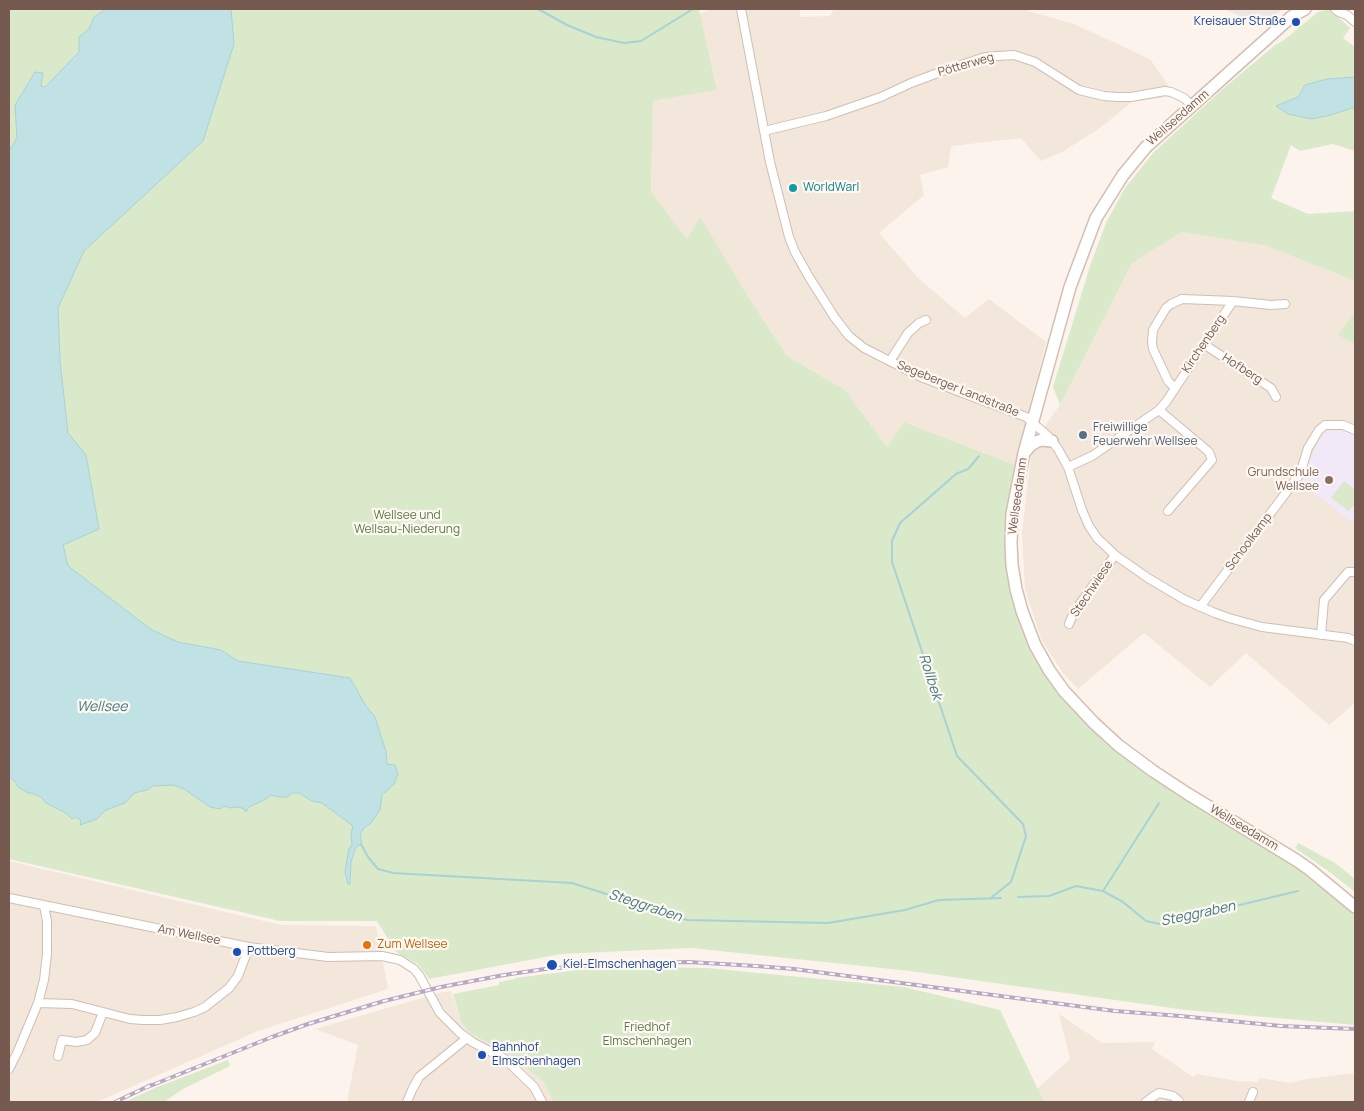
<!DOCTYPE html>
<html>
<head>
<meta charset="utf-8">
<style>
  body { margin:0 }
  #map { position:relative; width:1364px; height:1111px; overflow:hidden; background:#fcf4ec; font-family:Manrope,sans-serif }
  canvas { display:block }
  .frame { position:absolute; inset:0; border:10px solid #765a50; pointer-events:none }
</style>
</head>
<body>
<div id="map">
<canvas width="1364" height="1111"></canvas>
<div class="frame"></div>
</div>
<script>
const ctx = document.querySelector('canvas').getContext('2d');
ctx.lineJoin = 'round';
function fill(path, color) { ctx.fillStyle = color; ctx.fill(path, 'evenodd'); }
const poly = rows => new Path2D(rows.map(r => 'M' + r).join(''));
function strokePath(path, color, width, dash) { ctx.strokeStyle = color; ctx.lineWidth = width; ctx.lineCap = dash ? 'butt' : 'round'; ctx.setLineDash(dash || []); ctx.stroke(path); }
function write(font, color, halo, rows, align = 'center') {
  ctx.font = font + ' Manrope,sans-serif'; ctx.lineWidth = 4.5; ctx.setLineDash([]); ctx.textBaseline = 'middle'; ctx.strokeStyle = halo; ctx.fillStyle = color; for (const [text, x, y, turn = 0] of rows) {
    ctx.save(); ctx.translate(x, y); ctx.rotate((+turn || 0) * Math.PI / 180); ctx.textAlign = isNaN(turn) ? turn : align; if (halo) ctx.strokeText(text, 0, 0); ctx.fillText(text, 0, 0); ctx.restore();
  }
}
fill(poly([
  [711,9,786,9,800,10,800,17,830,16,834,9,1027,9,1028,11,1074,24,1150,59,1170,88,1167,97,1132,102,1100,128,1064,151,1041,161,1021,138,951,146,948,167,920,175,924,195,879,233,919,279,965,318,989,299,1046,342,1015,465,904,422,887,447,845,390,787,356,747,295,700,218,687,239,651,191,653,101,717,90,700,14],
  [1182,232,1267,246,1355,281,1355,312,1338,335,1355,344,1355,703,1329,725,1246,653,1210,687,1144,633,1078,689,1063,673,1042,641,1025,589,1022,533,1028,479,1032,451,1040,444,1046,424,1060,405,1132,263],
  [9,861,281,925,376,926,388,989,258,1031,97,1102,9,1102],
  [451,991,461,1021,470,1033,509,1054,544,1082,553,1102,347,1102,358,1045,315,1029,439,993],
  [1059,1014,1102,1043,1155,1042,1152,1049,1193,1077,1197,1074,1237,1081,1257,1082,1260,1078,1291,1083,1306,1079,1355,1073,1355,1102,1044,1102,1037,1089,1070,1059]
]), '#f3e6da');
fill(poly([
  [1225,9,1283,9,1262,27]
]), '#ece5e1');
fill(poly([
  [1333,430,1348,431,1355,435,1355,524,1300,483,1319,440,1327,431]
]), '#f1e8f8');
fill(poly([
  [9,9,699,9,717,90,653,101,651,191,687,239,700,217,747,295,787,356,845,390,887,447,904,422,1015,465,1006,515,1008,578,1028,645,1065,701,1109,747,1111,748,1113,746,1159,781,1294,866,1337,897,1355,916,1355,1025,1186,1010,910,971,691,948,561,954,429,979,418,964,396,952,377,921,280,921,9,859],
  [1329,9,1350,28,1343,38,1355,47,1355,151,1333,144,1300,151,1291,145,1271,198,1308,214,1355,211,1355,281,1267,246,1182,232,1132,263,1060,405,1053,387,1090,266,1106,223,1125,188,1154,152,1225,87,1274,46,1284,40,1318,12],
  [1355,312,1355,344,1338,335],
  [1344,481,1355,490,1355,503,1349,511,1331,498],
  [1298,843,1335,863,1355,879,1355,892,1327,870,1295,848],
  [637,967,707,968,904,987,1000,1010,1044,1102,553,1102,544,1082,509,1054,470,1033,461,1021,453,994,499,985,499,982,515,979,515,978,578,970],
  [228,1060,230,1066,183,1089,164,1102,125,1102,155,1088]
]), '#d9e9ca');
const water = poly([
  [106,9,231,9,234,44,203,141,84,251,58,308,60,361,68,433,86,455,99,529,63,545,68,566,152,630,178,642,221,650,238,661,350,678,366,706,375,717,386,752,387,764,395,765,398,774,394,784,382,795,380,810,371,823,364,828,360,834,362,844,356,847,351,862,350,884,348,884,345,872,349,848,352,846,351,833,353,826,322,803,312,801,299,793,291,793,288,797,279,797,271,795,266,799,249,807,246,812,244,809,239,807,231,808,224,806,220,809,210,807,184,789,173,785,153,786,147,790,134,793,125,803,106,810,97,819,80,825,81,820,75,817,72,819,64,812,46,803,41,797,32,793,28,793,18,787,15,781,9,777,9,151,17,138,15,105,35,72,43,73,41,86,45,87,50,82,79,52,79,37,89,29,94,17,106,9],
  [1355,77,1355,107,1331,115,1311,119,1288,114,1276,106,1298,97,1305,85,1327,79,1355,77]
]);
fill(water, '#c1e2e5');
strokePath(water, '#a8d2d6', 1);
strokePath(poly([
  [538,9,567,25,596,37,624,43,641,41,693,9],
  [979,456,968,469,956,474,900,523,892,541,892,562,957,756,1023,824,1026,836,1011,882,992,897],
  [361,844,368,857,378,869,393,873,572,883,687,920,828,923,905,910,939,900,1001,898],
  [1103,891,1159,803],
  [1018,897,1049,896,1076,886,1103,891,1123,902,1146,921,1160,924,1298,891]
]), '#a8d2d6', 2);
const street = poly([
  [741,9,770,162,789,237,795,252,809,277,835,318,849,336,864,348,921,377,1026,417,1047,435,1058,449,1068,467,1082,510,1089,526,1097,538,1115,555,1148,578,1185,600,1215,613,1229,618,1262,627,1348,638,1355,641],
  [1335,9,1339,12,1347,15,1355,22],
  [764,131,826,116,881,97,911,83,943,71,985,57,998,56,1014,55,1035,62,1079,90,1104,96,1117,97,1131,97,1165,91,1171,92,1184,98,1192,106],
  [1205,345,1271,388,1276,397],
  [890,361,908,333,919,323,926,320],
  [1175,388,1168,381,1153,349,1152,342,1153,330,1166,308,1171,304,1182,299,1233,301,1271,305,1285,304],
  [1159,410,1209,452,1212,460,1168,511],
  [1068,467,1092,456,1159,410,1166,402,1233,301],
  [1200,607,1300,474,1308,448,1319,430,1325,425,1343,425,1355,430],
  [1069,624,1074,612,1115,555],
  [1321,635,1324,600,1348,572,1355,572],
  [9,898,249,947,328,957,382,956,400,960,414,969,419,975,440,1013,460,1033,474,1043,505,1059,534,1087,542,1102],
  [38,1003,72,1004,130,1019,143,1020,160,1020,177,1017,194,1012,205,1007,229,988,238,976,249,947],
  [58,1056,62,1040,76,1042,87,1040,95,1033,103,1012],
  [9,1069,18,1051,38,1003,44,980,47,954,47,921,44,906],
  [407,1102,412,1090,419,1077,467,1038],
  [1146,1102,1154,1096,1159,1093,1173,1096,1179,1101],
  [1249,1102,1253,1092]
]);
const secondary = poly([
  [1305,9,1291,17,1146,147,1123,175,1096,218,1070,287,1024,453,1012,514,1011,543,1012,565,1016,589,1022,611,1035,645,1049,670,1064,691,1094,723,1118,745,1153,771,1188,794,1296,860,1309,869,1355,907],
  [1024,453,1031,445,1038,441,1042,440,1052,441]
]);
strokePath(street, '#d0beb4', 10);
strokePath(secondary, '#d3beb2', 14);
strokePath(street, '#fff', 8);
strokePath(secondary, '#fff', 11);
const rail = poly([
  [145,1088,272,1037,308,1024,384,1001,441,987,504,975,545,969,622,963,689,962,756,966,794,969,1115,1011,1180,1016,1281,1026,1355,1029],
  [115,1102,151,1085]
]);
strokePath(rail, '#b7a9c6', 4);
strokePath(rail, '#fef8f2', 2, [5.5]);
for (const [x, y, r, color] of [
  [1296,22,5,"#1a4fb4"],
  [793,188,5,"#0f9aa8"],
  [1083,435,5,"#5c6f8a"],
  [1329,480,5,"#8d6e63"],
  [367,945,5,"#e8710a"],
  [237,952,5,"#1a4fb4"],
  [552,965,6,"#1a4fb4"],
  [482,1055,5,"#1a4fb4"]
]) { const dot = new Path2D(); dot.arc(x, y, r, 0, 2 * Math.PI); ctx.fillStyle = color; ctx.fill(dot); strokePath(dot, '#fef8f2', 2); }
write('12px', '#164399', '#fef8f2', [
  ["Kreisauer Straße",1286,22,"right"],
  ["Pottberg",247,952],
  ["Kiel-Elmschenhagen",563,965],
  ["Bahnhof",492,1048],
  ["Elmschenhagen",492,1062]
], 'left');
write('12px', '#765a50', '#fef8f2', [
  ["Pötterweg",966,65,-16],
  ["Wellseedamm",1178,118,-41],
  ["Kirchenberg",1204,344,-56],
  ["Hofberg",1242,369,33],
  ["Segeberger Landstraße",958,389,22],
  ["Wellseedamm",1018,496,-82],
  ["Schoolkamp",1249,542,-53],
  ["Stechwiese",1092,589,-56],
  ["Wellseedamm",1244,828,31],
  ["Am Wellsee",189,935,11]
]);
write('12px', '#0d838f', '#fef8f2', [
  ["WorldWarI",803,188]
], 'left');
write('12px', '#4e5e75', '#fef8f2', [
  ["Freiwillige",1093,428],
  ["Feuerwehr Wellsee",1093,442]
], 'left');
write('12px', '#785e54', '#fef8f2', [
  ["Grundschule",1319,473],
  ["Wellsee",1319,487]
], 'right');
write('12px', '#5b7a48', '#fef8f2', [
  ["Wellsee und",407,516],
  ["Wellsau-Niederung",407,530],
  ["Friedhof",647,1028],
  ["Elmschenhagen",647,1042]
]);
write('12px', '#c56008', '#fef8f2', [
  ["Zum Wellsee",377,945]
], 'left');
write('italic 14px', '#477b80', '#fef8f2', [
  ["Rollbek",930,677,72],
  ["Wellsee",102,707],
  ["Steggraben",645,906,18],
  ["Steggraben",1198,914,-12]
]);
</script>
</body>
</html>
